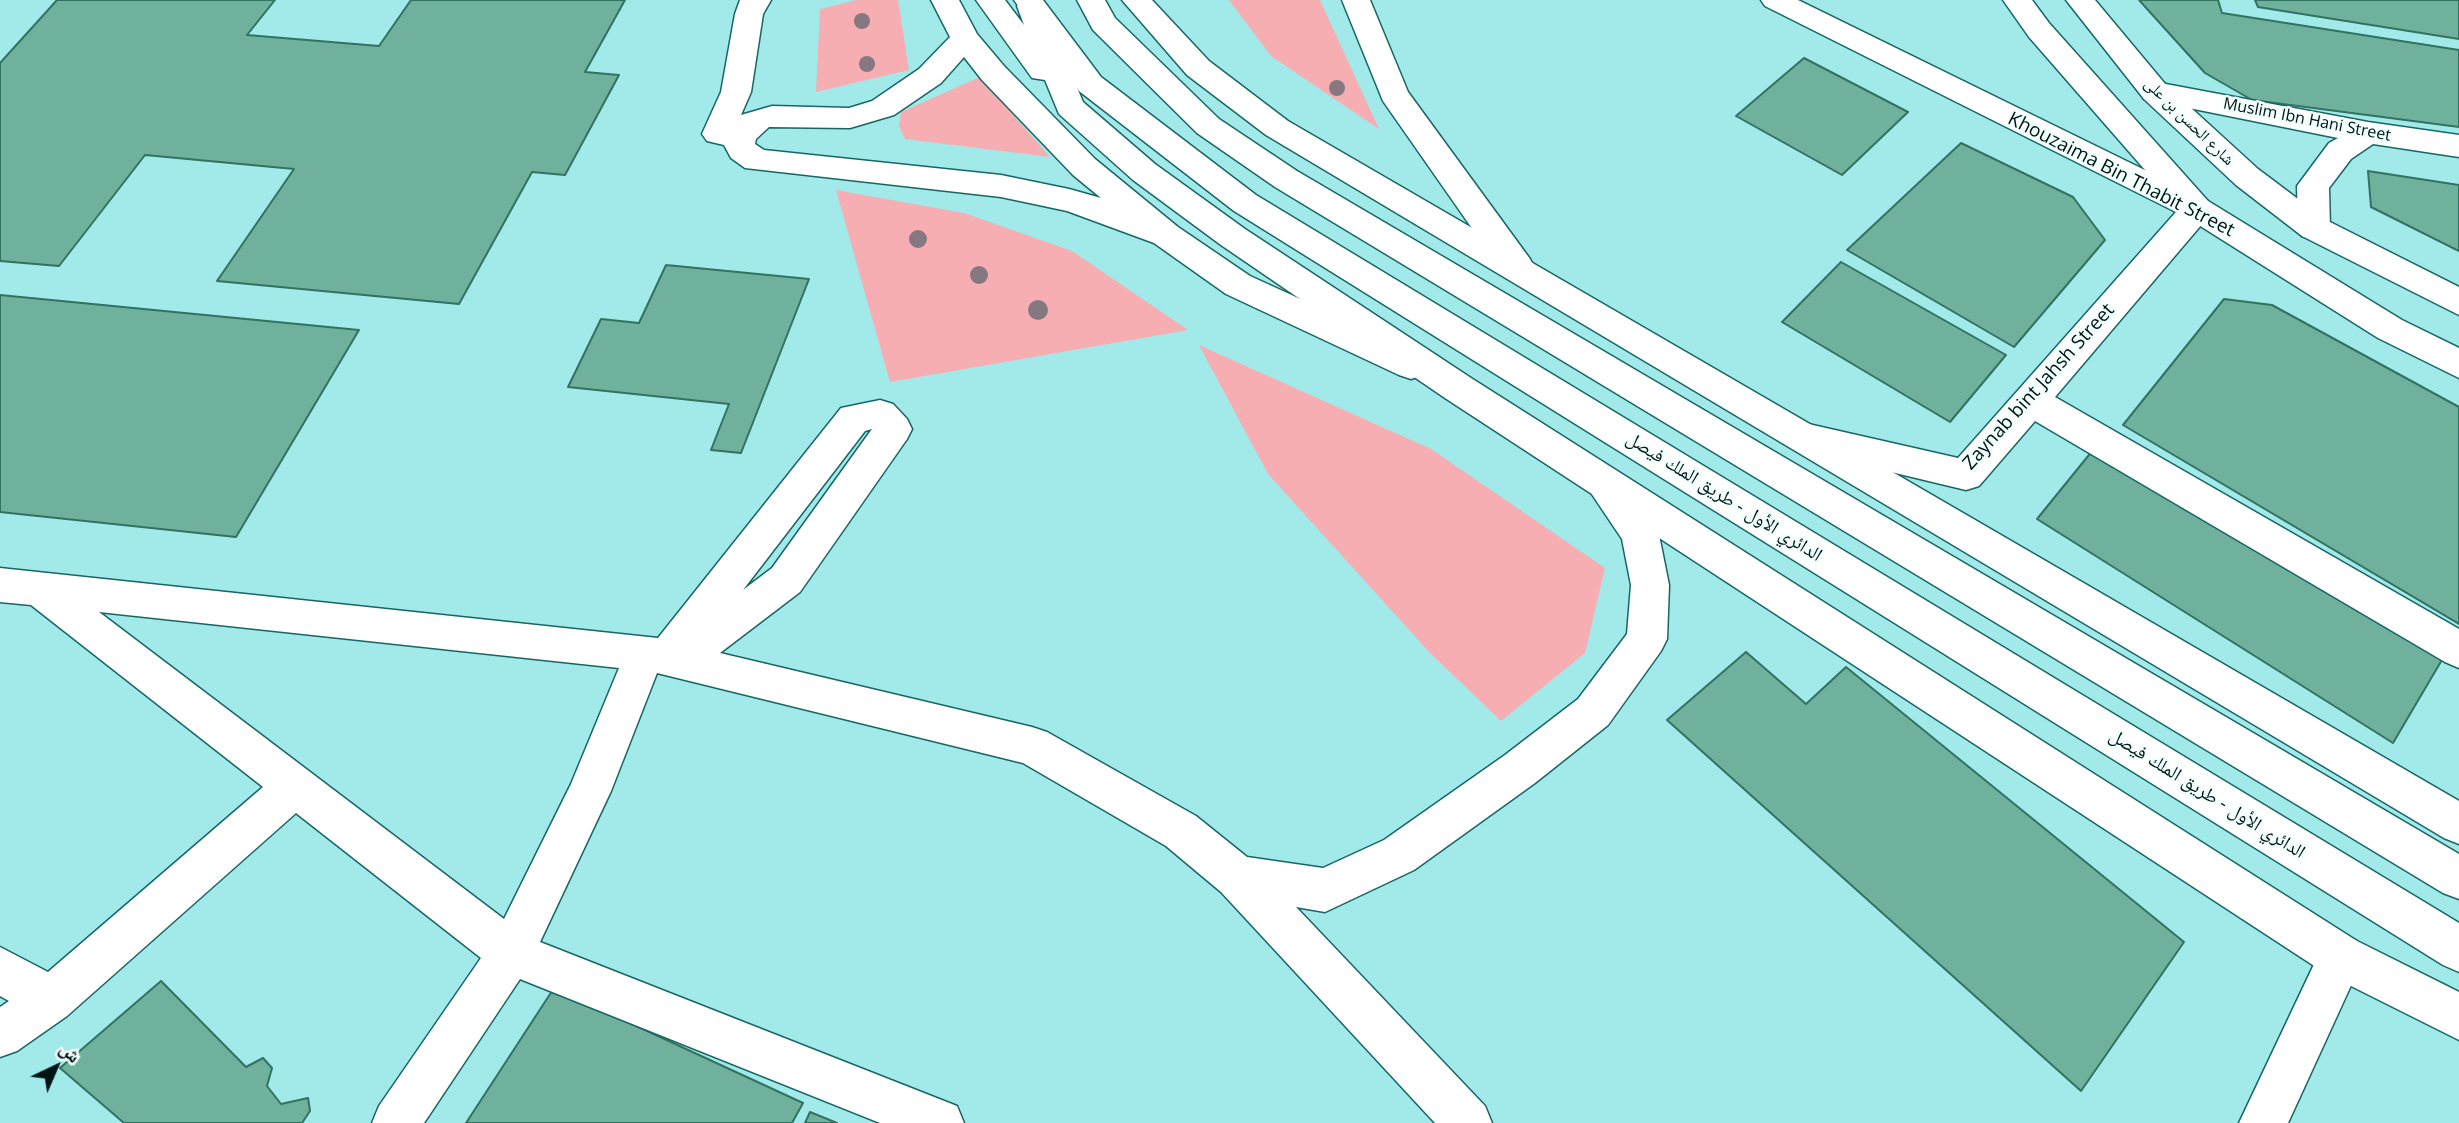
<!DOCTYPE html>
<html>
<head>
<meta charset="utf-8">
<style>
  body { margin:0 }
  #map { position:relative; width:2459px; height:1123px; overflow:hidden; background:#a1eae9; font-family:"Open Sans","Noto Naskh Arabic",sans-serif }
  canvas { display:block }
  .north { position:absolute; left:21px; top:1032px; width:70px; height:70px; -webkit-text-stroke:5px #f1fffe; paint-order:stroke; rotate:44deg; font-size:19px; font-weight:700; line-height:28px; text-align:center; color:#011414 }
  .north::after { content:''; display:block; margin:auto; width:24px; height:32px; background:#011414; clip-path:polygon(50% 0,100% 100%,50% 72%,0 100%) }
</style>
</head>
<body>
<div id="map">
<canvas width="2459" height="1123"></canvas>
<div class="north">ش</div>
</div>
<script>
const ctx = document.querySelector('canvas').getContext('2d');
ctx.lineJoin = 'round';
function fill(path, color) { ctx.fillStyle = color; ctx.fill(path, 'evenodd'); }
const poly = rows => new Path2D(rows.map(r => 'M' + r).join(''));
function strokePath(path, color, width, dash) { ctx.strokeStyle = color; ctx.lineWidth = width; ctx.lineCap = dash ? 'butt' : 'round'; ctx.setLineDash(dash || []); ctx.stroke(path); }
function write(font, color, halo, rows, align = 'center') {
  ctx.font = font + ' "Open Sans","Noto Naskh Arabic",sans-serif'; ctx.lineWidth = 5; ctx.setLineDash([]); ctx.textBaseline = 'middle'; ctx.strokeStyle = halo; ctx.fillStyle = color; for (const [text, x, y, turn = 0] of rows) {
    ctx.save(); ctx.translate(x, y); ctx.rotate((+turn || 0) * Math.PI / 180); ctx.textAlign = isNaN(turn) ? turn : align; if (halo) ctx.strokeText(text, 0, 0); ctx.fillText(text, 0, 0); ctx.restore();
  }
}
fill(poly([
  [856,0,898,0,909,70,816,92,820,9],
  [1229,0,1320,0,1379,129,1271,56],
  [980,77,1050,157,905,139,899,126,901,112],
  [836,190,964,213,1072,251,1188,330,890,382],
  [1199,345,1431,449,1605,568,1585,653,1501,721,1430,653,1268,474]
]), '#f6aeb3');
const building = poly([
  [57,0,275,0,247,35,379,46,411,0,625,0,585,72,619,75,565,175,532,172,459,304,217,281,294,169,145,155,59,266,0,261,0,63,57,0],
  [2139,0,2218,0,2222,13,2459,50,2459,127,2252,100,2205,73,2139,0],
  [2255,0,2459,0,2459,39,2258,7,2255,0],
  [1804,58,1908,112,1842,175,1736,116,1804,58],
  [1961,143,2073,197,2105,240,2014,347,1847,250,1961,143],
  [2368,171,2459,185,2459,251,2371,207,2368,171],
  [1841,262,2006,355,1950,422,1782,322,1841,262],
  [666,265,809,279,741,453,711,450,729,404,568,387,601,319,639,323,666,265],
  [0,295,359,330,236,537,0,512,0,295],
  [2224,299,2272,305,2459,407,2459,624,2123,425,2224,299],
  [2097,445,2446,653,2393,743,2037,519,2097,445],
  [1746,652,1806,704,1846,667,2184,942,2081,1091,1667,720,1746,652],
  [161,981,246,1067,263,1058,272,1068,267,1086,281,1104,308,1098,310,1111,302,1123,124,1123,60,1068,161,981],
  [554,988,803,1103,792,1123,466,1123,554,988],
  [810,1112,837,1123,805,1123,810,1112]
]);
fill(building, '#70b19e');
strokePath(building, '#317261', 2);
const minor = poly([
  [740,0,771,0,763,14,751,92,741,115,772,106,849,108,872,101,919,69,950,37,931,0,959,0,977,34,1004,66,1095,159,1178,227,1250,276,1423,355,1429,365,1423,375,1411,379,1399,375,1226,294,1154,243,1067,211,1001,197,745,168,731,158,724,145,707,141,702,134,721,92,735,14,740,0],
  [964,57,982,80,1073,175,1101,198,1069,189,1001,175,764,150,755,144,756,139,769,127,850,128,894,115,941,83,964,57],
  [1342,0,1370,0,1408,92,1530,259,1535,268,1530,277,1518,280,1506,277,1383,101,1342,0],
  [1761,0,1798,0,2208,201,2213,209,2208,217,2055,397,2459,629,2459,668,2445,662,2035,421,1979,486,1966,490,1791,448,1786,438,1791,428,1804,423,1958,458,2176,212,1765,6,1761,0],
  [2155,82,2368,122,2459,135,2459,157,2373,144,2351,159,2329,188,2330,228,2326,236,2314,240,2302,236,2298,228,2297,186,2329,143,2338,138,2144,99,2140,92,2144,85,2155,82],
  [880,400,893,404,907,419,912,429,907,439,800,592,720,653,1032,727,1047,732,1196,816,1247,857,1323,868,1384,840,1505,755,1578,699,1627,634,1631,585,1622,539,1583,481,1589,470,1602,466,1615,470,1659,535,1669,585,1667,639,1661,651,1608,725,1535,783,1414,870,1325,912,1296,907,1485,1106,1492,1123,1435,1123,1221,892,1166,846,1023,763,657,673,611,791,540,942,957,1106,964,1123,880,1123,520,979,424,1123,372,1123,379,1106,481,958,296,813,67,1016,17,1051,0,1057,0,1007,9,1001,0,996,0,947,48,972,263,787,31,605,0,602,0,568,658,638,841,408,880,400],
  [872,429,772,568,743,590,865,431,872,429],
  [99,612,619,668,571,784,504,919,99,612],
  [2341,934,2357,941,2364,957,2288,1123,2239,1123,2325,941,2341,934]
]);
const major = poly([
  [976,0,1005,0,1024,25,1017,6,1021,0,1041,0,1083,102,1155,164,1245,229,1471,378,2357,941,2459,992,2459,1040,2325,973,1445,398,1221,245,1133,180,1059,114,1045,80,1032,78,976,0],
  [1122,0,1152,0,1209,61,1288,121,2459,801,2459,844,2444,838,1266,135,1187,75,1122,0],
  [2003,0,2032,0,2049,23,2208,201,2402,320,2459,348,2459,378,2378,338,2186,217,2029,37,2003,0],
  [2066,0,2095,0,2166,85,2258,169,2326,220,2459,287,2459,315,2302,236,2236,185,2144,99,2066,0]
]);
const highway = poly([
  [1014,0,1043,0,1101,77,1256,195,2459,923,2459,972,2443,965,1234,211,1079,91,1014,0],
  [1077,0,1105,0,1115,18,1219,119,1297,171,2459,854,2459,899,2443,893,1275,187,1197,133,1093,30,1077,0]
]);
strokePath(minor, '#176665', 3);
strokePath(major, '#176665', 3);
strokePath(highway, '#176665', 3);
fill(minor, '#fff');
fill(major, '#fff');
fill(highway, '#fff');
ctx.fillStyle = '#867880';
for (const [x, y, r] of [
  [862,21,8],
  [867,64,8],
  [1337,88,8],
  [918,239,9],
  [979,275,9],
  [1038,310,10]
]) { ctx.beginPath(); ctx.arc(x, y, r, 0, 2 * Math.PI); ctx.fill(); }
write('16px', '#011414', '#f1fffe', [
  ["Muslim Ibn Hani Street",2307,120,11],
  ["شارع الحسن بن على",2189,122,44]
]);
write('19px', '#011414', '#f1fffe', [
  ["Khouzaima Bin Thabit Street",2121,175,27],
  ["Zaynab bint Jahsh Street",2039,387,-48],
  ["الدائري الأول - طريق الملك فيصل",1724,497,32],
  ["الدائري الأول - طريق الملك فيصل",2207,794,32]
]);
</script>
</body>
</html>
